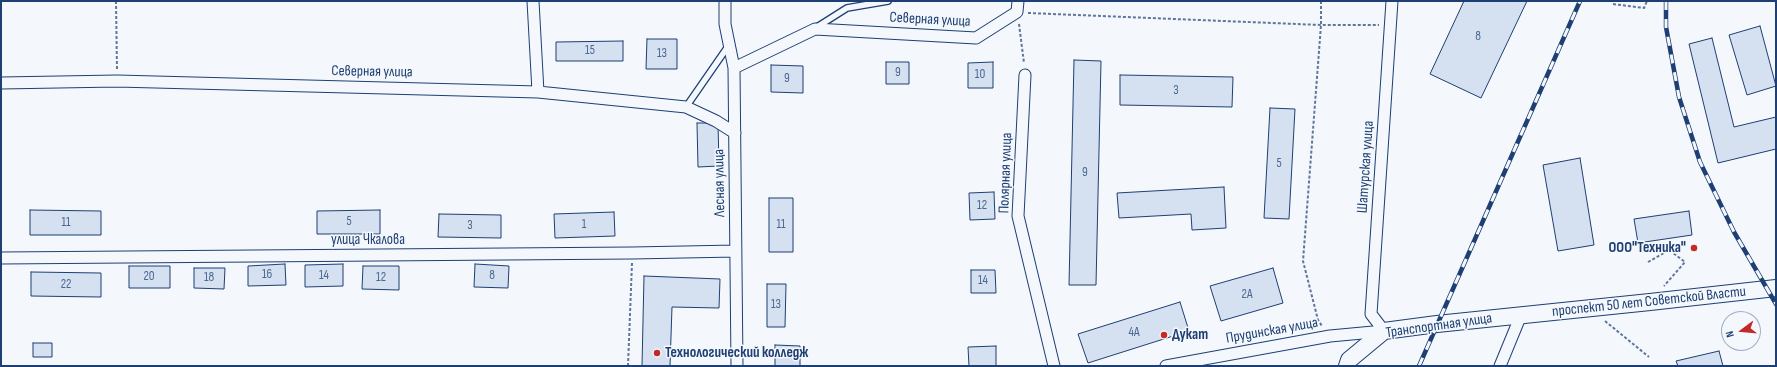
<!DOCTYPE html>
<html>
<head>
<meta charset="utf-8">
<style>
  body { margin:0 }
  #map { position:relative; width:1777px; height:367px; overflow:hidden; background:#f4f7fb; font-family:"Sofia Sans Condensed",sans-serif }
  canvas { display:block }
  .frame { position:absolute; inset:0; border:2px solid #1d3f73; pointer-events:none }
  .north { position:absolute; left:1721px; top:311px; width:40px; height:40px; box-sizing:border-box; background:#f4f7fb; border:1px solid #9eadc5; border-radius:50%; rotate:254deg; font-size:11px; font-weight:700; line-height:16px; text-align:center; color:#1d3f73 }
  .north::after { content:''; display:block; margin:auto; width:14px; height:18px; background:#c62828; clip-path:polygon(50% 0,100% 100%,50% 72%,0 100%) }
</style>
</head>
<body>
<div id="map">
<canvas width="1777" height="367"></canvas>
<div class="frame"></div>
<div class="north">N</div>
</div>
<script>
const ctx = document.querySelector('canvas').getContext('2d');
ctx.lineJoin = 'round';
function fill(path, color) { ctx.fillStyle = color; ctx.fill(path, 'evenodd'); }
const poly = rows => new Path2D(rows.map(r => 'M' + r).join(''));
function strokePath(path, color, width, dash) { ctx.strokeStyle = color; ctx.lineWidth = width; ctx.lineCap = dash ? 'butt' : 'round'; ctx.setLineDash(dash || []); ctx.stroke(path); }
function write(font, color, halo, rows, align = 'center') {
  ctx.font = font + ' "Sofia Sans Condensed",sans-serif'; ctx.lineWidth = 3; ctx.setLineDash([]); ctx.textBaseline = 'middle'; ctx.strokeStyle = halo; ctx.fillStyle = color; for (const [text, x, y, turn = 0] of rows) {
    ctx.save(); ctx.translate(x, y); ctx.rotate((+turn || 0) * Math.PI / 180); ctx.textAlign = isNaN(turn) ? turn : align; if (halo) ctx.strokeText(text, 0, 0); ctx.fillText(text, 0, 0); ctx.restore();
  }
}
const building = poly([
  [1464,1,1527,1,1481,98,1430,74,1464,1],
  [1760,26,1776,86,1747,95,1729,35,1760,26],
  [1712,38,1734,127,1776,117,1776,149,1718,163,1689,44,1712,38],
  [647,39,677,39,677,69,646,69,647,39],
  [623,41,623,61,556,61,556,42,623,41],
  [1074,60,1101,61,1096,285,1069,285,1074,60],
  [886,62,909,62,909,84,886,84,886,62],
  [993,62,993,88,968,88,968,63,993,62],
  [771,65,803,66,803,93,771,92,771,65],
  [1120,75,1233,77,1232,107,1120,105,1120,75],
  [1270,108,1295,109,1289,219,1264,218,1270,108],
  [697,123,718,123,719,166,698,167,697,123],
  [1580,158,1594,245,1558,251,1543,165,1580,158],
  [1224,187,1226,228,1192,230,1191,214,1119,218,1117,193,1224,187],
  [994,192,995,219,970,220,969,193,994,192],
  [769,198,793,198,793,252,769,252,769,198],
  [30,210,101,211,101,235,30,235,30,210],
  [380,210,380,234,317,234,317,211,380,210],
  [1689,211,1692,235,1638,243,1634,219,1689,211],
  [614,212,615,236,555,238,554,214,614,212],
  [439,214,501,215,501,238,438,237,439,214],
  [285,264,286,285,248,286,248,266,285,264],
  [343,264,343,286,305,287,305,265,343,264],
  [475,264,509,266,508,288,474,287,475,264],
  [129,266,170,266,170,288,129,288,129,266],
  [363,266,399,266,399,290,362,289,363,266],
  [194,268,225,268,224,289,194,288,194,268],
  [1273,268,1283,303,1221,321,1210,286,1273,268],
  [971,270,995,270,996,293,971,293,971,270],
  [31,272,101,273,101,297,31,296,31,272],
  [644,276,720,279,719,308,672,307,670,366,642,366,644,276],
  [767,284,786,284,785,327,767,327,767,284],
  [1180,302,1189,331,1088,363,1078,334,1180,302],
  [33,343,52,343,52,357,33,357,33,343],
  [775,345,800,346,800,366,775,366,775,345],
  [996,346,996,366,969,366,968,347,996,346],
  [1719,351,1723,366,1678,366,1676,361,1719,351]
]);
fill(building, '#d5e0f0');
strokePath(building, '#1d3f73', 1);
const lane = poly([
  [817,27,847,8,888,1],
  [686,107,729,45]
]);
const street = poly([
  [533,1,538,92],
  [725,1,725,24,734,68,737,366],
  [734,68,815,29,976,38,1017,12,1018,1],
  [1025,75,1018,216,1054,366],
  [1,83,117,81,538,92,686,107,716,121,735,133],
  [1,258,632,253,736,251],
  [1384,331,1371,314,1392,1],
  [1166,366,1330,336,1384,331],
  [1500,366,1521,315]
]);
const secondary = poly([
  [1347,366,1349,360,1384,331,1437,324,1650,302,1776,288]
]);
strokePath(lane, '#1d3f73', 8);
strokePath(street, '#1d3f73', 13);
strokePath(secondary, '#1d3f73', 18);
strokePath(poly([
  [116,1,117,70],
  [1321,1,1321,25,1303,261,1318,320,1322,326],
  [1613,4,1644,8,1647,1],
  [1028,13,1321,25,1379,25],
  [1019,24,1024,63],
  [1648,262,1669,250,1685,262,1664,286],
  [1605,321,1649,357],
  [628,366,632,263]
]), '#5e769c', 2, [3, 2]);
strokePath(lane, '#f4f7fb', 5.5);
strokePath(street, '#f4f7fb', 11);
strokePath(secondary, '#f4f7fb', 16);
const rail = poly([
  [1666,1,1666,27,1679,97,1700,162,1734,232,1776,304],
  [1419,366,1580,1]
]);
strokePath(rail, '#1d3f73', 4.5);
strokePath(rail, '#f4f7fb', 3, [9]);
for (const [x, y, r, color] of [
  [1694,248,4,"#c62828"],
  [1164,335,4,"#c62828"],
  [657,353,4,"#c62828"]
]) { const dot = new Path2D(); dot.arc(x, y, r, 0, 2 * Math.PI); ctx.fillStyle = color; ctx.fill(dot); strokePath(dot, '#f4f7fb', 1.5); }
write('13px', '#4b6792', null, [
  ["8",1478,37],
  ["15",590,51],
  ["13",662,54],
  ["9",898,73],
  ["10",980,75],
  ["9",787,79],
  ["3",1176,91],
  ["5",1279,164],
  ["9",1085,173],
  ["12",982,206],
  ["5",349,222],
  ["11",66,223],
  ["1",584,225],
  ["11",781,225],
  ["3",470,226],
  ["16",267,275],
  ["14",324,276],
  ["8",492,276],
  ["20",149,277],
  ["18",209,278],
  ["12",381,278],
  ["14",983,281],
  ["22",66,285],
  ["2А",1247,295],
  ["13",776,305],
  ["4А",1134,333]
]);
write('15px', '#1d3f73', '#f4f7fb', [
  ["Северная улица",930,20,3],
  ["Северная улица",372,72,1],
  ["Шатурская улица",1366,167,-86],
  ["Полярная улица",1006,173,-88],
  ["Лесная улица",720,183,-91],
  ["улица Чкалова",368,240],
  ["проспект 50 лет Советской Власти",1649,302,-6],
  ["Транспортная улица",1439,326,-8],
  ["Прудинская улица",1272,331,-10]
]);
write('bold 15px', '#1d3f73', '#f4f7fb', [
  ["ООО\"Техника\"",1686,248,"right"],
  ["Дукат",1172,335],
  ["Технологический колледж",665,353]
], 'left');
</script>
</body>
</html>
